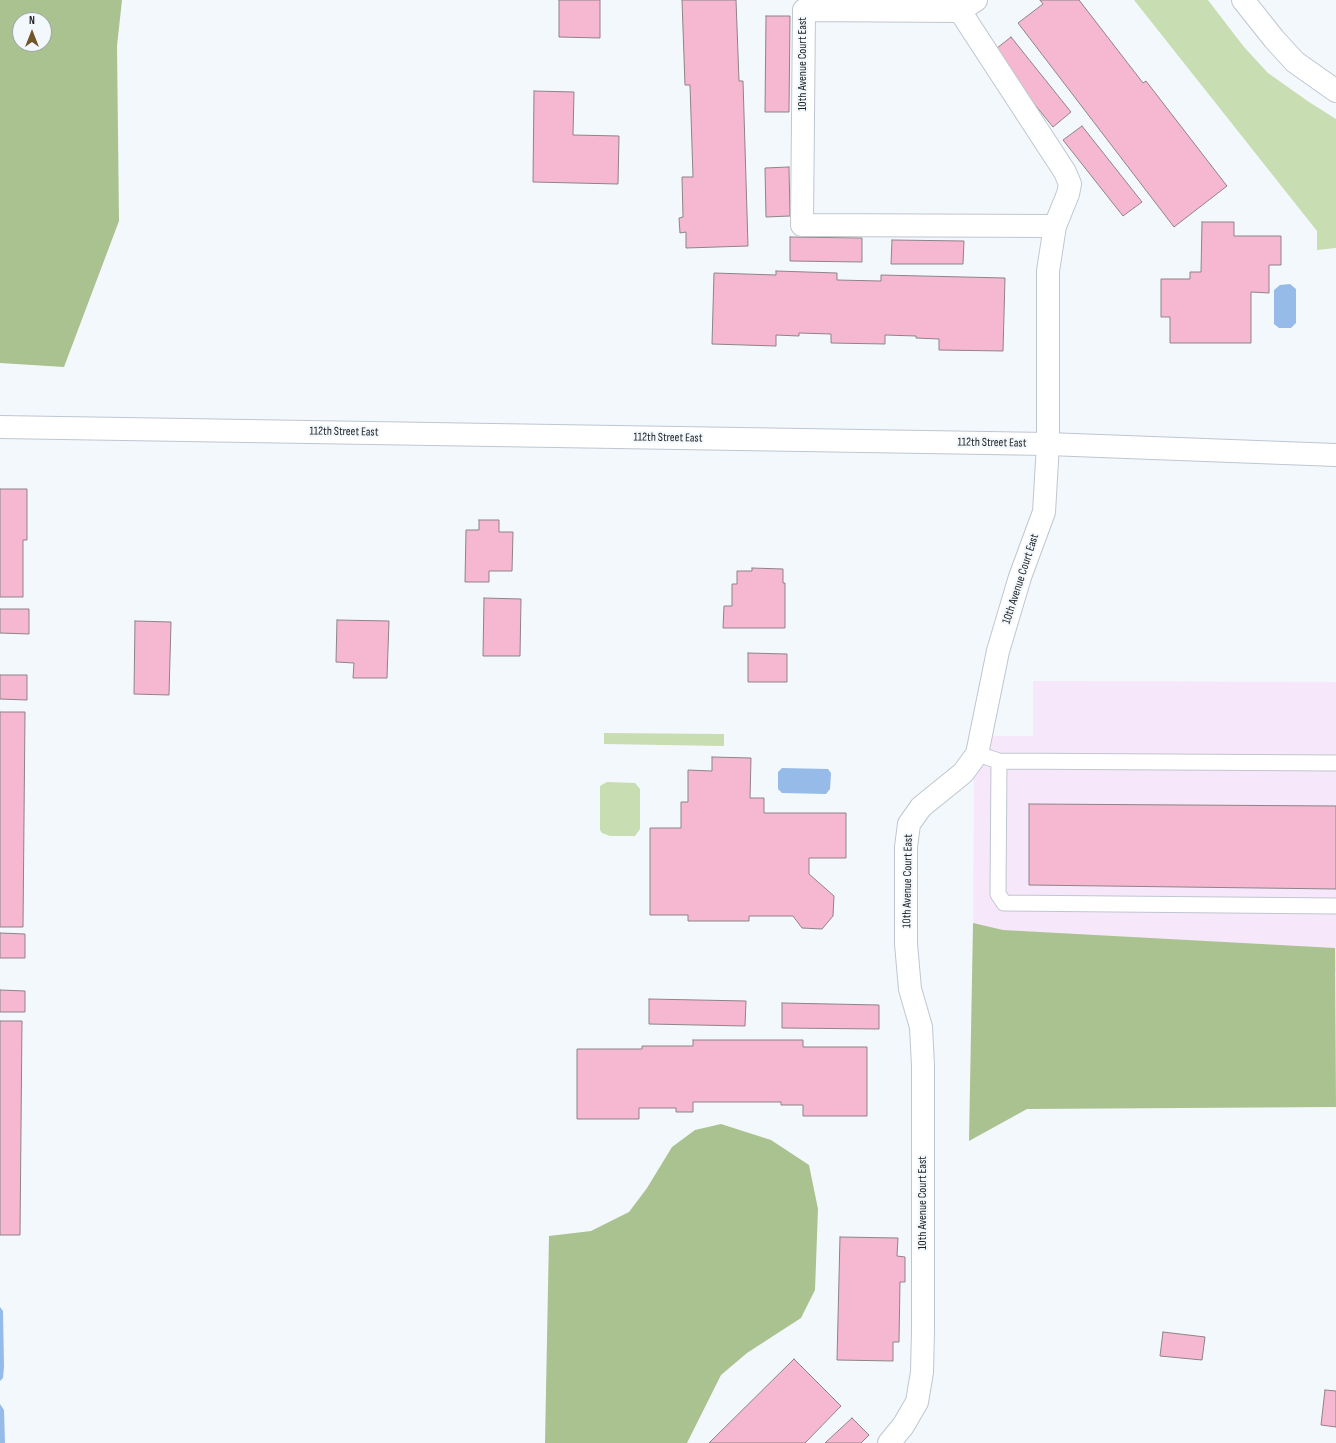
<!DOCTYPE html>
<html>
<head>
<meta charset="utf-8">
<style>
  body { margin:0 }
  #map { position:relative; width:1336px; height:1443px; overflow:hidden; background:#f3f8fd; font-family:"Sofia Sans Condensed",sans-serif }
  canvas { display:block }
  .north { position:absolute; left:12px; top:12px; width:40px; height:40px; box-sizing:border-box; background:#f3f8fd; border:1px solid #9fa3a7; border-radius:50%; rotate:0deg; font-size:11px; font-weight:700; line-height:16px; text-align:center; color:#212427 }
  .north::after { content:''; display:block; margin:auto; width:14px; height:18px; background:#725528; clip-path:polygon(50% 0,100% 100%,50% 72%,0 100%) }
</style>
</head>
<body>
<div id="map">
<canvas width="1336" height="1443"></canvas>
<div class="north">N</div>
</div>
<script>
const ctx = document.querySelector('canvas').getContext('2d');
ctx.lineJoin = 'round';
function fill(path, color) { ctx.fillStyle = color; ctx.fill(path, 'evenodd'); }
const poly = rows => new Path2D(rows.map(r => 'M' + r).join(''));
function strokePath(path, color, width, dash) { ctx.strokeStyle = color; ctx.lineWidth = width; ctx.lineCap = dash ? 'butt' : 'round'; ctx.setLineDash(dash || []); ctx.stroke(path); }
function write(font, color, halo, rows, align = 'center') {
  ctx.font = font + ' "Sofia Sans Condensed",sans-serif'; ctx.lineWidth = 4; ctx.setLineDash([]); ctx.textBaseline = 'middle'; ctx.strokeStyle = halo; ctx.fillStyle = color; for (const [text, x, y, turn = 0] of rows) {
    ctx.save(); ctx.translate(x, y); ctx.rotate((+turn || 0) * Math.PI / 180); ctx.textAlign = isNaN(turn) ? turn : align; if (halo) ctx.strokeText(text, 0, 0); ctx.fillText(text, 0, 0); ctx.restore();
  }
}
fill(poly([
  [1033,681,1336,682,1336,972,973,971,974,736,1033,736]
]), '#f7e7fa');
fill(poly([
  [1134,0,1208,0,1244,47,1268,73,1309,102,1336,119,1336,248,1317,250,1317,231],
  [604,733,724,734,724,746,604,744],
  [607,782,635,783,640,789,640,829,635,836,610,836,602,833,600,830,600,786]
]), '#c8ddb1');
fill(poly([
  [0,0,122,0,117,46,119,221,64,367,0,363],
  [20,20,44,20,44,44,20,44],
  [973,923,1003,930,1335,948,1336,1107,1027,1109,969,1141],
  [721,1124,771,1140,809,1165,818,1209,815,1290,801,1318,747,1353,721,1375,687,1443,545,1443,549,1236,591,1231,629,1212,647,1188,672,1147,695,1130]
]), '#aac28f');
fill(poly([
  [1290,284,1296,289,1296,323,1291,328,1279,328,1274,324,1274,290,1280,285],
  [782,768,828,769,831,773,830,789,826,794,782,793,778,789,778,772],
  [0,1307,3,1311,4,1367,3,1378,0,1381],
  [0,1404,4,1410,5,1443,0,1443]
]), '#97bbe8');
const building = poly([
  [559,0,600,0,600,38,559,37,559,0],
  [682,0,736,0,739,81,743,81,748,246,686,248,686,232,680,233,679,218,683,217,682,177,693,177,690,85,685,85,682,0],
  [1040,0,1079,0,1143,83,1146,81,1227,186,1174,227,1018,23,1043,4,1040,0],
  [766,16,790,16,789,112,765,112,766,16],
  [1011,37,1071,112,1053,127,992,52,1011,37],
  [534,91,574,92,573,135,619,136,618,184,533,182,534,91],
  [1082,126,1142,202,1123,216,1063,140,1082,126],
  [789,167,790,216,766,217,765,168,789,167],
  [1202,222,1234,222,1234,236,1281,236,1281,265,1269,265,1269,293,1251,292,1251,343,1170,343,1170,317,1161,317,1161,279,1190,279,1190,272,1201,272,1202,222],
  [790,237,862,238,862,262,790,261,790,237],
  [892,240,964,241,963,264,891,264,892,240],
  [776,271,837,273,837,280,881,281,881,275,1005,278,1003,351,939,350,939,339,916,338,916,336,885,335,885,344,831,343,831,334,799,333,799,336,776,335,776,346,712,344,714,273,776,275,776,271],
  [0,489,27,489,27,540,23,540,23,597,0,597,0,489],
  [479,520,499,520,499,532,513,532,512,571,489,571,489,582,465,582,466,530,479,530,479,520],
  [752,568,783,569,783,583,785,583,785,628,723,628,724,606,732,606,732,584,737,584,737,571,752,571,752,568],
  [484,598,521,599,520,656,483,656,484,598],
  [0,609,29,609,29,634,0,633,0,609],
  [337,620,389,621,387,678,353,678,354,663,336,662,337,620],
  [135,621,171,622,169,695,134,694,135,621],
  [748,653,787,654,787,682,748,682,748,653],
  [0,675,27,675,27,700,0,699,0,675],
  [0,712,25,712,23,927,0,927,0,712],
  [712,757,751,758,750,798,764,798,764,813,846,813,846,858,809,858,809,874,834,896,833,916,822,929,802,928,793,916,749,916,749,921,688,921,688,915,650,915,650,828,681,828,681,802,688,802,688,770,712,771,712,757],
  [1029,804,1336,806,1336,889,1029,885,1029,804],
  [0,933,25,934,25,958,0,958,0,933],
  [0,990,25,991,25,1012,0,1012,0,990],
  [649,999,746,1001,745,1026,649,1024,649,999],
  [782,1003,879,1005,879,1029,782,1028,782,1003],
  [0,1021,22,1021,20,1235,0,1235,0,1021],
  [693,1040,803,1040,803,1047,867,1047,867,1116,803,1116,803,1105,781,1105,781,1102,693,1102,693,1112,676,1112,676,1108,639,1108,639,1119,577,1119,577,1049,642,1049,642,1046,693,1046,693,1040],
  [840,1237,898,1238,897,1256,905,1257,905,1282,900,1282,899,1342,893,1342,893,1361,837,1360,840,1237],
  [1163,1332,1205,1337,1202,1360,1160,1356,1163,1332],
  [794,1359,841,1406,805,1443,709,1443,794,1359],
  [1325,1390,1336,1391,1336,1427,1321,1425,1325,1390],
  [852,1418,869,1435,861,1443,825,1443,852,1418]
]);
fill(building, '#f5b8d0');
strokePath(building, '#8e8387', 1);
const lane = poly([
  [977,754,999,761,1336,763],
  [999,761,998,894,1004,903,1336,906]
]);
const street = poly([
  [1243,0,1274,39,1295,62,1336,91],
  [960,11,804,10,802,225,1055,226],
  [960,11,976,0],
  [889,1443,903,1426,917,1402,922,1372,923,1331,923,1066,921,1027,910,989,906,944,906,847,909,824,921,807,963,773,977,754,998,651,1020,577,1044,512,1048,444,1048,271,1055,226,1068,194,1070,184,1065,172,960,11]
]);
const secondary = poly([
  [0,427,1048,444,1336,455]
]);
strokePath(lane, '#bfc6cf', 17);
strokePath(street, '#bfc6cf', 24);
strokePath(secondary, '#bfc6cf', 24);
strokePath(lane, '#fff', 15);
strokePath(street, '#fff', 22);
strokePath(secondary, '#fff', 22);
write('12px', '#212427', '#f3f8fd', [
  ["10th Avenue Court East",803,64,-90],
  ["112th Street East",344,432,1],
  ["112th Street East",668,438,1],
  ["112th Street East",992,443,1],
  ["10th Avenue Court East",1021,579,-72],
  ["10th Avenue Court East",908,881,-89],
  ["10th Avenue Court East",923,1203,-90]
]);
</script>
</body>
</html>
